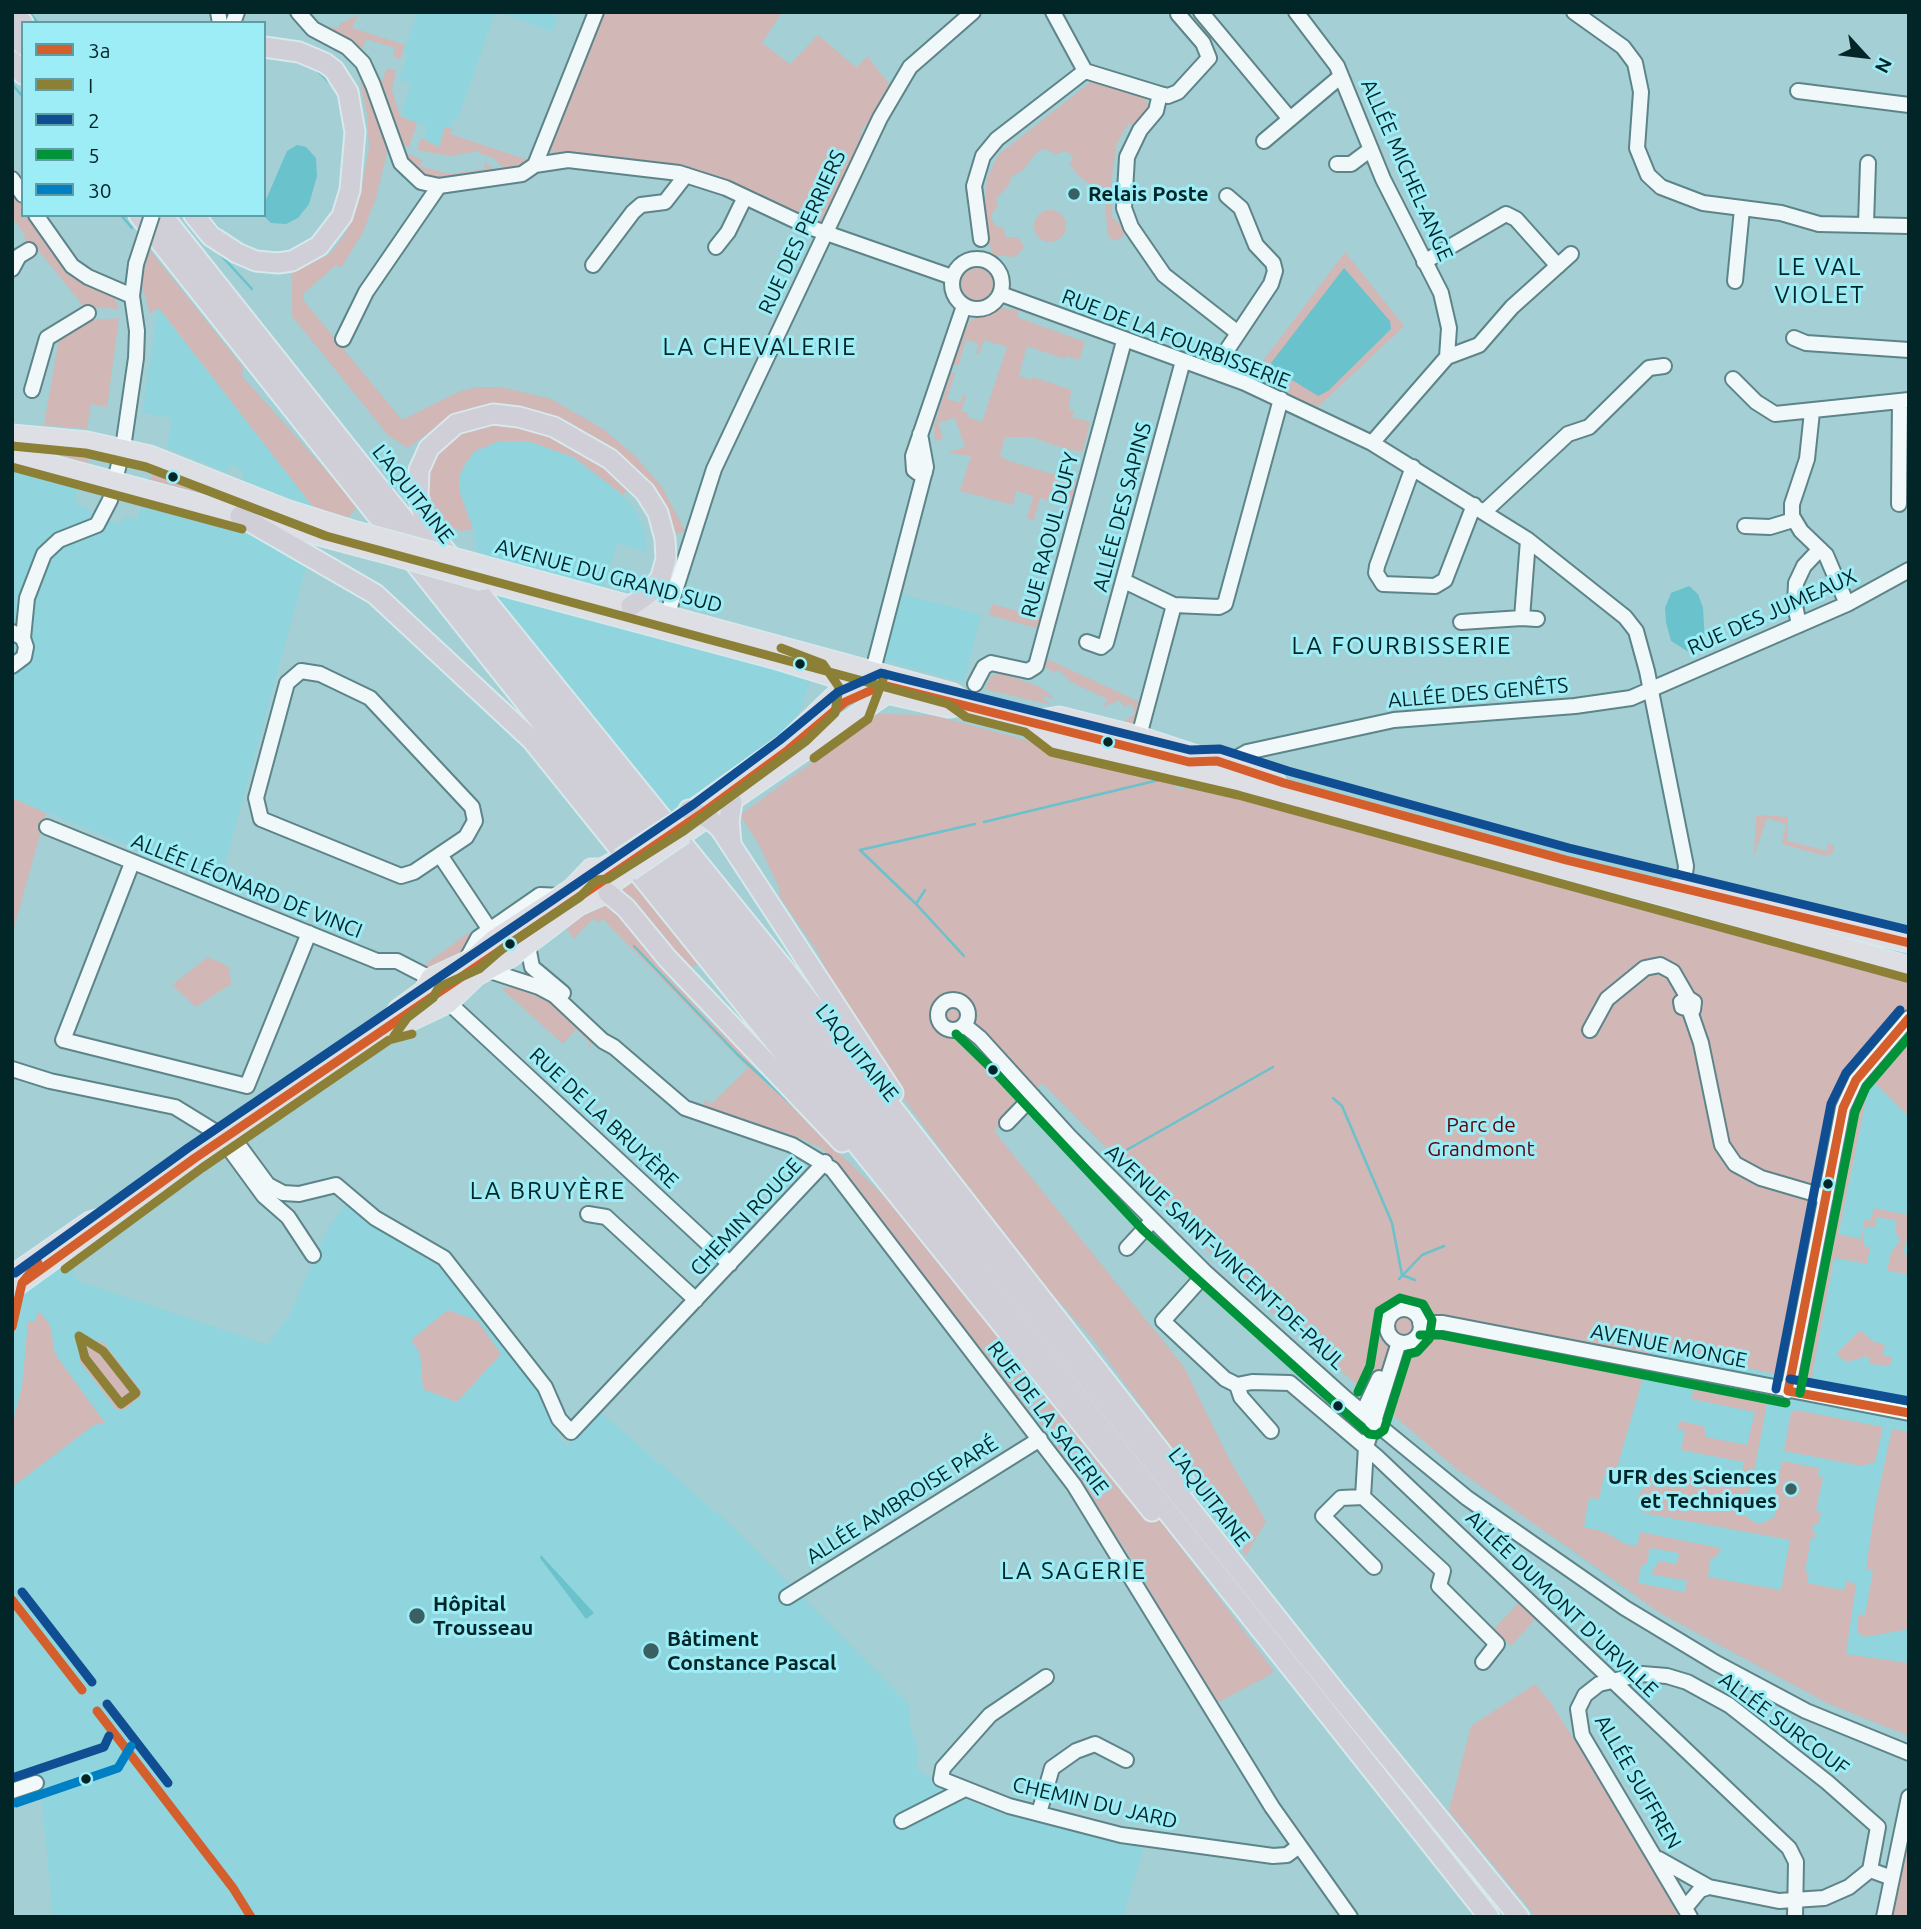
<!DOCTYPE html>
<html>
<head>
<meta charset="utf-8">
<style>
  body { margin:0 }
  #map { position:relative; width:1921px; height:1929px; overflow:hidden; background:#a4cfd4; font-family:Ubuntu,sans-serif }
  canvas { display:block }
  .frame { position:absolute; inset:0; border:14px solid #022528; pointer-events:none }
  .legend { position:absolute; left:21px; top:21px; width:245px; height:196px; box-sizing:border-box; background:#9dedf6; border:2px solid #5f9da4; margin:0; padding:9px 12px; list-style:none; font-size:21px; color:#022528 }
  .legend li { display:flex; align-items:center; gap:14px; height:35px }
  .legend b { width:35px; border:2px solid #5f9da4 }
  .north { position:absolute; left:1830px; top:21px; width:70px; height:70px; -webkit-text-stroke:5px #9dedf6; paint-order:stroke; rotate:117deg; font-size:19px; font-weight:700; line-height:28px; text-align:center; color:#022528 }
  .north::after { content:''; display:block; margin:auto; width:24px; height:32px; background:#022528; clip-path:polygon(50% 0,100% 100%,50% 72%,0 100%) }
</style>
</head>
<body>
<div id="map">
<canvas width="1921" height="1929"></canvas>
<div class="frame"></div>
<ul class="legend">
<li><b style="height:9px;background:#d55f2c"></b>3a</li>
<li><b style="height:9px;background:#8c8037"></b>I</li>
<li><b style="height:9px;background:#104e94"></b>2</li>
<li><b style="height:9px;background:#00933a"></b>5</li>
<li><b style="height:9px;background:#0080c4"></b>30</li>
</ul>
<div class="north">N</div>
</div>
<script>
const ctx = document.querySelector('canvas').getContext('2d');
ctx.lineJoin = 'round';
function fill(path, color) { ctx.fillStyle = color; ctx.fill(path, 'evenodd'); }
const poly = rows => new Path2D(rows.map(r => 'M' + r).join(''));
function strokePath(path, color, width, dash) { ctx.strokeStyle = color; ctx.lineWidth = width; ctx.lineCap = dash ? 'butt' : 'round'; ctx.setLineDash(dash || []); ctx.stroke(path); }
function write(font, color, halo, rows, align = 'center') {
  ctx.font = font + ' Ubuntu,sans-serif'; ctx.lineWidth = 6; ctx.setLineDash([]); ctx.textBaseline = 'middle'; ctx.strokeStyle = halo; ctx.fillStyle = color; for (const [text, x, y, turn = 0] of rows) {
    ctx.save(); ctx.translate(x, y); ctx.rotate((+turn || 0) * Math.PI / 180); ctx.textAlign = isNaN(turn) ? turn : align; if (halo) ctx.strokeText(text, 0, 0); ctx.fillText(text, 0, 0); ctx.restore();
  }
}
fill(poly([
  [418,12,546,12,558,19,552,32,502,13,494,15,458,119,453,119,450,129,445,127,439,147,424,139,427,126,404,118,402,112,411,84,399,80,408,54,403,52],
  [158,308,313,507,243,480,243,472,231,464,226,472,167,448,172,418,142,413],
  [500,441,528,441,573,457,606,479,636,511,644,529,647,552,617,543,597,611,813,672,794,729,668,814,484,585,473,529,459,490,459,476,475,451],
  [12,465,79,483,75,503,119,525,126,517,137,520,144,499,205,517,267,540,308,560,220,883,12,798],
  [901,594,981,615,964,682,883,660],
  [1874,1083,1909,1117,1909,1736,1829,1704,1698,1634,1621,1588,1554,1540,1595,1334,1811,1381,1868,1090],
  [348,1200,372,1224,434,1257,542,1392,559,1437,567,1446,600,1412,732,1526,910,1706,910,1723,919,1755,916,1769,967,1800,1002,1814,1144,1846,1123,1917,53,1917,40,1782,12,1791,12,1302,71,1262,77,1281,268,1345,289,1316,327,1230]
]), '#90d5dd');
fill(poly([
  [601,12,782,12,762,43,790,64,818,35,857,68,867,56,890,85,869,126,864,126,861,132,863,139,821,222,814,224,718,176,683,165,583,153,553,153,549,147],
  [358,15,352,28,405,45,400,60,393,55,395,48,366,39,362,49,354,47,323,27,339,27,339,24],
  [387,68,396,71,392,90,400,116,417,123,409,147,401,144,381,83],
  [1093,80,1143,94,1148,104,1147,112,1135,127,1129,123,1117,143,1112,175,1112,218,1123,226,1124,236,1114,241,1108,236,1104,196,1078,175,1069,164,1073,159,1070,154,1066,151,1056,154,1045,149,1038,151,1022,171,1012,176,1008,186,996,199,998,208,994,209,991,219,997,227,1003,227,1006,237,1018,237,1024,247,1015,257,992,255,984,213,987,178,998,155],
  [360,82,370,88,387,153,376,198,363,232,341,268,336,265,304,293,304,301,402,420,458,392,477,387,501,387,551,399,603,429,635,456,662,487,685,531,665,539,634,481,623,495,573,457,528,441,500,441,475,451,466,462,459,476,459,490,473,529,461,531,450,527,431,508,425,481,448,419,408,448,388,435,292,316,292,273,331,253,347,231,361,193,369,147,367,115],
  [445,127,452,129,450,134,528,160,520,167,505,171,494,158,480,154,479,151,450,156,417,150,421,138,439,147],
  [406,153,422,160,420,166,448,174,485,169,484,162,494,169,437,179,413,168,404,154],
  [12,190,23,206,23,215,29,215,63,265,75,276,114,296,119,309,84,307,35,246,28,247,23,232,12,218],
  '1034 226a16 16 0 1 1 32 0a16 16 0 1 1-32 0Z',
  [149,249,243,367,242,376,358,506,346,520,313,507,159,308,150,313,141,284],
  [1345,252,1404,326,1318,407,1251,377],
  '961 284a16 16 0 1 1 32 0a16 16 0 1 1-32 0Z',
  [1001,308,1019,310,1017,317,1085,342,1079,360,1066,356,1065,359,1027,346,1019,376,1031,380,1033,377,1071,390,1069,410,1074,411,1072,417,1090,422,1083,451,1069,450,1031,437,1005,437,1000,456,1009,461,1080,482,1074,508,1040,498,1034,520,1027,518,1033,496,1016,491,1013,505,960,491,971,456,948,453,965,447,955,418,938,423,943,438,935,442,934,426,951,372,955,373,947,399,960,403,963,395,966,396,961,411,968,413,967,417,982,422,1007,347,984,340,979,354,976,353,979,344,966,340,958,366,953,365,965,327,973,319],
  [119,318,107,407,91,404,87,429,44,425,62,322],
  [13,442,57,444,77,450,79,447,94,449,86,456,89,464],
  [151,467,278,514,277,518,145,483,152,477],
  [992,604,1044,618,1040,629,989,615],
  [1047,659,1140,702,1133,728,1119,724,1135,714,1131,704,1124,707,1120,700,1103,707,1107,699,1071,682,1059,670,1055,673,1045,667],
  [1001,673,1040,687,1053,697,1051,700,1046,695,1043,698,1051,705,985,689,991,676],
  [878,714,932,715,1150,773,1166,779,1179,790,1201,784,1909,974,1909,1117,1875,1083,1868,1090,1838,1234,1861,1239,1865,1219,1871,1220,1874,1208,1909,1215,1909,1233,1903,1253,1909,1255,1908,1274,1887,1271,1891,1252,1900,1242,1895,1230,1897,1221,1877,1217,1875,1227,1868,1226,1863,1231,1864,1246,1870,1247,1867,1264,1836,1258,1833,1261,1811,1382,1652,1347,1614,1478,1604,1476,1599,1499,1589,1498,1584,1527,1605,1532,1625,1544,1637,1546,1640,1532,1721,1548,1716,1558,1711,1557,1708,1577,1781,1590,1790,1540,1643,1513,1637,1500,1648,1477,1662,1471,1739,1485,1744,1462,1681,1450,1685,1431,1678,1429,1679,1421,1704,1426,1706,1437,1747,1445,1755,1412,1691,1399,1695,1388,1767,1403,1751,1488,1746,1494,1741,1509,1744,1515,1756,1523,1763,1523,1775,1516,1778,1500,1775,1492,1782,1461,1819,1468,1818,1476,1823,1478,1816,1511,1821,1512,1818,1525,1814,1524,1812,1532,1816,1533,1815,1538,1811,1538,1805,1572,1809,1573,1807,1583,1844,1590,1847,1580,1856,1585,1846,1654,1909,1663,1909,1736,1829,1704,1660,1613,1458,1470,1257,1300,1042,1083,994,1131,1184,1367,1229,1459,1266,1521,1246,1556,1193,1477,1094,1341,1019,1257,902,1096,852,1023,817,951,779,896,780,890,758,843,740,815],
  [1650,1548,1679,1553,1677,1564,1659,1561,1651,1574,1687,1581,1685,1592,1638,1583,1641,1566,1647,1563],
  [12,798,46,813,12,935],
  [1756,815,1788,817,1788,841,1827,851,1827,844,1834,845,1833,853,1826,856,1782,844,1786,824,1767,818,1754,856],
  [634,876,698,963,691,969,629,901,622,890,623,884],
  [602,905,611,906,636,927,669,977,709,1020,810,1114,806,1122,900,1211,1160,1520,1274,1671,1268,1676,1215,1704,1131,1558,1047,1432,996,1371,838,1165,821,1148,797,1137,704,1106,705,1099,711,1104,748,1068,603,919,599,923,593,918,574,939,566,928,576,918],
  [468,933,473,937,458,964,432,969,423,966],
  [208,957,229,967,231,984,196,1007,172,985],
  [511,986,546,999,594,1041,588,1049,589,1041,576,1029,563,1044,502,989],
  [448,1310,478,1321,501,1354,457,1402,423,1389,420,1353,411,1340],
  [39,1311,50,1325,55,1354,105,1423,94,1425,12,1487,12,1425,22,1387,28,1322,35,1321],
  [1860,1330,1873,1341,1885,1345,1883,1355,1892,1357,1890,1366,1870,1364,1868,1356,1847,1362,1836,1354],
  [98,1341,104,1343,141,1391,140,1397,124,1410,117,1410,80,1362,79,1356],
  [1796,1410,1883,1427,1875,1462,1862,1466,1784,1451,1791,1413],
  [1892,1429,1909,1432,1909,1629,1865,1637,1857,1632,1857,1624,1859,1614,1865,1615,1873,1571,1866,1569,1874,1513],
  [1521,1600,1538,1616,1511,1646,1494,1629],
  [1535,1684,1551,1703,1617,1808,1679,1917,1536,1917,1449,1811,1471,1726],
  [1909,1838,1909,1917,1891,1917,1906,1840]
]), '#d1b7b5');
fill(poly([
  [297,145,306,147,316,158,317,176,309,204,298,218,286,224,271,223,264,216,265,202,287,151],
  [1344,268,1390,321,1391,329,1328,391,1318,396,1273,368,1271,363],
  [1689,586,1698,594,1703,608,1705,644,1701,650,1692,654,1671,641,1666,622,1665,608,1671,593],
  [541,1555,594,1613,586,1619,540,1558]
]), '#69c2cc');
strokePath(poly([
  [29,12,38,23],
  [317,70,332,85],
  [12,84,23,97],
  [392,162,403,176,422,190],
  [121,215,132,228],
  [207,215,223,233],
  [240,244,263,253],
  [219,253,252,289],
  [280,253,294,250],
  [984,822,1159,780],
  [925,890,916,904,964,956],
  [916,904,860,850,975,824],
  [634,946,737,1054,798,1110],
  [1333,1098,1342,1106,1392,1223,1402,1275,1415,1280],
  [1116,1156,1273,1067],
  [1399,1279,1422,1255,1444,1246]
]), '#69c2cc', 2.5);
const minor = poly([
  [218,12,220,23],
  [298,12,313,29,347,47,363,63,373,85,401,163,421,182,439,186,522,174,535,165,568,160,679,173,726,188,809,227,952,277],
  [1053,12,1085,71,1160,94,1156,111,1140,130,1127,157,1124,208,1131,227,1164,275,1238,333],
  [1201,12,1290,119],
  [1296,12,1337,66,1383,179,1441,293,1449,328,1447,357],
  [1574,12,1623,47,1635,63,1641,92,1637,148,1648,175,1661,187,1703,203,1781,213,1819,224,1909,226],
  [233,23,237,12],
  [1798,91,1909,105],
  [1160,94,1168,96,1178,92,1209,58,1203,43,1178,14],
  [1264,141,1341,76],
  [1337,164,1351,164,1371,149],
  [535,165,596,12],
  [12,179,23,195],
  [36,215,72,266,88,277,132,296],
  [1866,224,1868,163],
  [981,239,974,186,983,156,997,139,1085,71],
  [716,247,728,232,745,197],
  '952 284a25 25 0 1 1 50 0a25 25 0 1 1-50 0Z',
  [1424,262,1506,214,1516,219,1558,266],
  [593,265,633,212,641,205,665,202,686,175],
  [12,269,19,256,29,250],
  [1735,281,1742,209],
  [1001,294,1245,383,1372,443,1528,540,1625,617,1636,631,1647,671,1686,866,1683,890],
  [1794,338,1806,343,1909,350],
  [343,339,366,292,439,186],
  [1220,374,1227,350,1271,284,1275,271,1273,263,1256,245,1241,208,1227,196],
  [1733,379,1756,402,1775,414,1909,400],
  [32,390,47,338,88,313],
  [1812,412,1807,459,1792,504,1792,516,1801,531,1826,555,1847,604],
  [1372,443,1447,357,1479,345,1512,307,1571,254],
  [1413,467,1377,566,1376,573,1383,584,1435,586,1445,580,1474,505],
  [925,472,918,473,914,470,913,456,964,306],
  [1899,504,1900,401],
  [1484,512,1568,434,1589,427,1649,368,1664,366],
  [1745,526,1770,527,1793,520],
  [1124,581,1174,605,1219,607,1225,604,1281,399],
  [667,616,714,469,880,118,910,67,973,12],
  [1522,618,1537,619],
  [1461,622,1522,618,1528,540],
  [1799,625,1795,605,1796,583,1804,566,1820,549],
  [12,632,23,638,26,647,24,657,12,666],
  [23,638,27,598,44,554,59,540,97,525,110,500,123,448,136,358,137,331,132,296,136,264],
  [1087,642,1101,647,1106,643,1183,361],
  [873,670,926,467,920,434],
  [301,671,320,674,370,698,472,807,475,821,466,837,414,872,401,876,261,819,256,798,270,746,287,683,301,671],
  [975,684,984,667,991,663,1028,671,1036,666,1124,341],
  [1139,736,1174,605],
  [1233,766,1238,757,1247,752,1394,720,1575,706,1631,698,1847,604,1909,570],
  [47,827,377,961,397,961,430,978],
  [440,855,490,930],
  [132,863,63,1040,247,1086,309,933],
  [528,946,532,967,563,993],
  [464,964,478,938,540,895,561,896],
  [487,970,539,987,554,995,603,1041,614,1047,685,1108,792,1145,832,1169,1074,1485,1272,1807,1350,1917],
  '938 1015a15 15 0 1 1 30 0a15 15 0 1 1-30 0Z',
  [449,1003,730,1264],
  [1690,1011,1701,1043,1722,1145,1735,1164,1761,1178,1826,1197],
  [964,1025,980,1038,1069,1136,1206,1273,1345,1398,1467,1498,1625,1608,1716,1663,1806,1711,1909,1753],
  [1590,1030,1607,999,1645,968,1660,965,1673,972,1688,998,1694,1002,1693,1010,1682,1007,1681,1002,1688,998],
  [12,1069,50,1081,175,1107,240,1147,268,1185,283,1193,299,1194,336,1185,375,1218,444,1258,545,1387,559,1419,571,1432,825,1162],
  [1007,1123,1033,1096],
  [223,1140,264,1196,288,1217,313,1255],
  [588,1214,606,1217,696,1300],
  [1127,1248,1152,1221],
  [1206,1273,1163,1321,1225,1379,1237,1385,1241,1397,1271,1431],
  '1387 1326a17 17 0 1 1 34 0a17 17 0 1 1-34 0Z',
  [1420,1323,1443,1323,1909,1413],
  [1399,1342,1366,1447,1363,1497,1443,1571,1439,1586,1497,1644,1483,1662],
  [1237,1385,1252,1382,1290,1383,1377,1457,1789,1848,1796,1862,1795,1917],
  [1788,1391,1843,1108,1856,1080,1909,1018],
  [1363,1412,1379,1378],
  [1363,1497,1341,1498,1323,1516,1374,1567],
  [787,1597,1040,1439],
  [1046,1677,990,1715,943,1768,941,1779,1009,1806,1121,1835,1273,1856,1287,1855,1299,1846],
  [12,1791,36,1783],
  [1039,1813,1052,1768,1076,1751,1095,1744,1126,1760],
  [902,1821,963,1790],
  [1659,1859,1709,1887,1779,1901,1824,1898,1849,1887,1870,1870],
  [1685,1908,1700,1890,1709,1887],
  [1690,1917,1582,1735,1578,1709,1585,1695,1599,1684,1642,1674,1667,1676,1687,1682,1729,1705,1827,1782,1878,1827,1870,1870,1892,1878],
  [1884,1917,1909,1797]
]);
const major = poly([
  [12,434,87,441,150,455,286,509,356,531],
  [12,454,372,550],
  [467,561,953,693,970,705,1030,721,1055,740,1241,783,1681,901,1909,966],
  [483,581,774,659,887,694,948,708,970,705],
  [1030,721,1059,716,1139,736,1276,781],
  [680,818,785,743,839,691,858,687],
  [684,834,887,694],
  [1678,888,1909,943],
  [384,1029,398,1009,424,990,430,978,473,958,494,939,572,888,591,868,602,868,620,858],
  [12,1275,90,1221,100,1218],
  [12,1290,195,1158,384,1029,407,1023,449,1003,477,976,512,957,579,906,608,893,612,884,630,871]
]);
const highway = poly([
  [14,12,23,23],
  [12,32,23,45],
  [12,61,23,74],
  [139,215,1489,1917],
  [162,215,1338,1695,1519,1917],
  [194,215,211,236,237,253,256,261,278,263,292,261,319,246,342,216,350,190,355,132,348,92,334,70,325,63,299,52,264,47],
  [240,516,375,594,532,740,1152,1511],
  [631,606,651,592,661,577,666,559,665,539,658,513,645,492,610,459,554,427,519,417,493,414,456,424,429,448,419,470,418,496,425,521,435,538,784,969,1186,1484],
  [689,810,708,818,720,828,893,1093],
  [731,843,729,821,732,802],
  [608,893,626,908,667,958,842,1142]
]);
strokePath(minor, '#5d8488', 18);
strokePath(major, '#d6e9ec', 21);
strokePath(highway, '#d6e9ec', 23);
strokePath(minor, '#f1f8f9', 14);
strokePath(major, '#dddfe5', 18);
strokePath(highway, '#d0ced7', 19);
const minorBridge = poly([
  [136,264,152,215]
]);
const majorBridge = poly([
  [356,531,467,561],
  [372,550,483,581],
  [620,858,675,822],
  [630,871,684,834]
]);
strokePath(minorBridge, '#5d8488', 18, []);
strokePath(majorBridge, '#d6e9ec', 21, []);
strokePath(minorBridge, '#f1f8f9', 14);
strokePath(majorBridge, '#dddfe5', 18);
strokePath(poly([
  [22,1283,195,1158,701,814,788,750,845,702,883,685,1189,762,1217,761,1284,783,1566,860,1909,943],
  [12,1327,22,1283,38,1263],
  [1788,1391,1843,1108,1856,1080,1909,1018],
  [1788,1391,1909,1413],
  [12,1600,82,1690],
  [97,1711,233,1888,251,1917]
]), '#d55f2c', 9);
strokePath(poly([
  [12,446,85,453,146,467,326,536,948,704,966,717,1025,732,1051,752,1238,795,1906,978],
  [12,467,242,529],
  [814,758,868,719,885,674],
  [394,1036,407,1018,433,998,439,987,479,969,502,949,580,897,596,880,608,879,682,832,806,741,835,713,839,687,823,664,781,648],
  [65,1269,202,1168,389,1040,412,1034],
  [79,1336,103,1351,136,1393,121,1404,85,1358,79,1336]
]), '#8c8037', 9);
strokePath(poly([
  [15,1273,188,1148,694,804,780,740,838,692,881,673,1190,750,1220,749,1288,771,1569,848,1909,930],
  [1790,1379,1909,1401],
  [1776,1389,1831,1104,1846,1073,1900,1010],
  [22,1592,92,1682],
  [107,1704,168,1783],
  [12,1778,104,1747,109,1736]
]), '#104e94', 9);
strokePath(poly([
  [956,1034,993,1070,1143,1230,1369,1434,1377,1435,1384,1430,1408,1354,1417,1352,1429,1339,1432,1320,1423,1304,1400,1298,1379,1311,1370,1366,1358,1392],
  [1420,1335,1442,1335,1786,1403],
  [1800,1393,1855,1112,1866,1087,1909,1037]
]), '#00933a', 9);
strokePath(poly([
  [16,1803,118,1768,131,1746]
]), '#0080c4', 9);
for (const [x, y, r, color] of [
  [1074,194,7,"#3b6064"],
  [173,477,6,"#022528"],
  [800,664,6,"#022528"],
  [1108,742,6,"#022528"],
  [510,944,6,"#022528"],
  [993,1070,6,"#022528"],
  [1828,1184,6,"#022528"],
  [1338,1406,6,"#022528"],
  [1791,1489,7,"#3b6064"],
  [417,1616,9,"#3b6064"],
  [651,1651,9,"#3b6064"],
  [86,1779,6,"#022528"]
]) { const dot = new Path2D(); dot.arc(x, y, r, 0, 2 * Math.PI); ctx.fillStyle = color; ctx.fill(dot); strokePath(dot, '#9dedf6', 2.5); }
write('21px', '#022528', '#9dedf6', [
  ["ALLÉE MICHEL-ANGE",1407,170,66],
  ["RUE DES PERRIERS",802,232,-65],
  ["RUE DE LA FOURBISSERIE",1176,339,21],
  ["L'AQUITAINE",413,494,52],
  ["ALLÉE DES SAPINS",1122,507,-75],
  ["RUE RAOUL DUFY",1050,535,-75],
  ["AVENUE DU GRAND SUD",609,576,15],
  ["RUE DES JUMEAUX",1772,612,-24],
  ["ALLÉE DES GENÊTS",1478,693,-5],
  ["ALLÉE LÉONARD DE VINCI",247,886,22],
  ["L'AQUITAINE",857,1053,51],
  ["RUE DE LA BRUYÈRE",604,1118,43],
  ["CHEMIN ROUGE",746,1217,-47],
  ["AVENUE SAINT-VINCENT-DE-PAUL",1225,1257,43],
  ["AVENUE MONGE",1669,1346,11],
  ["RUE DE LA SAGERIE",1048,1418,53],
  ["L'AQUITAINE",1209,1497,52],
  ["ALLÉE AMBROISE PARÉ",902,1500,-32],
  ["ALLÉE DUMONT D'URVILLE",1562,1604,44],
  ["ALLÉE SURCOUF",1784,1724,37],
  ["ALLÉE SUFFREN",1638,1782,60],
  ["CHEMIN DU JARD",1095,1803,13]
]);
write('bold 21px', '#022528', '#9dedf6', [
  ["Relais Poste",1088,194],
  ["UFR des Sciences",1777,1477,"right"],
  ["et Techniques",1777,1501,"right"],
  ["Hôpital",433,1604],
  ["Trousseau",433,1628],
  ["Bâtiment",667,1639],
  ["Constance Pascal",667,1663]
], 'left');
write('21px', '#5b040b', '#9dedf6', [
  ["Parc de",1481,1125],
  ["Grandmont",1481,1149]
]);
ctx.letterSpacing = '2px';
write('24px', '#022528', '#9dedf6', [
  ["LE VAL",1820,267],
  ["VIOLET",1820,295],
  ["LA CHEVALERIE",760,347],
  ["LA FOURBISSERIE",1402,646],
  ["LA BRUYÈRE",548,1191],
  ["LA SAGERIE",1074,1571]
]);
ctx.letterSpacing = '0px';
</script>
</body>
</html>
